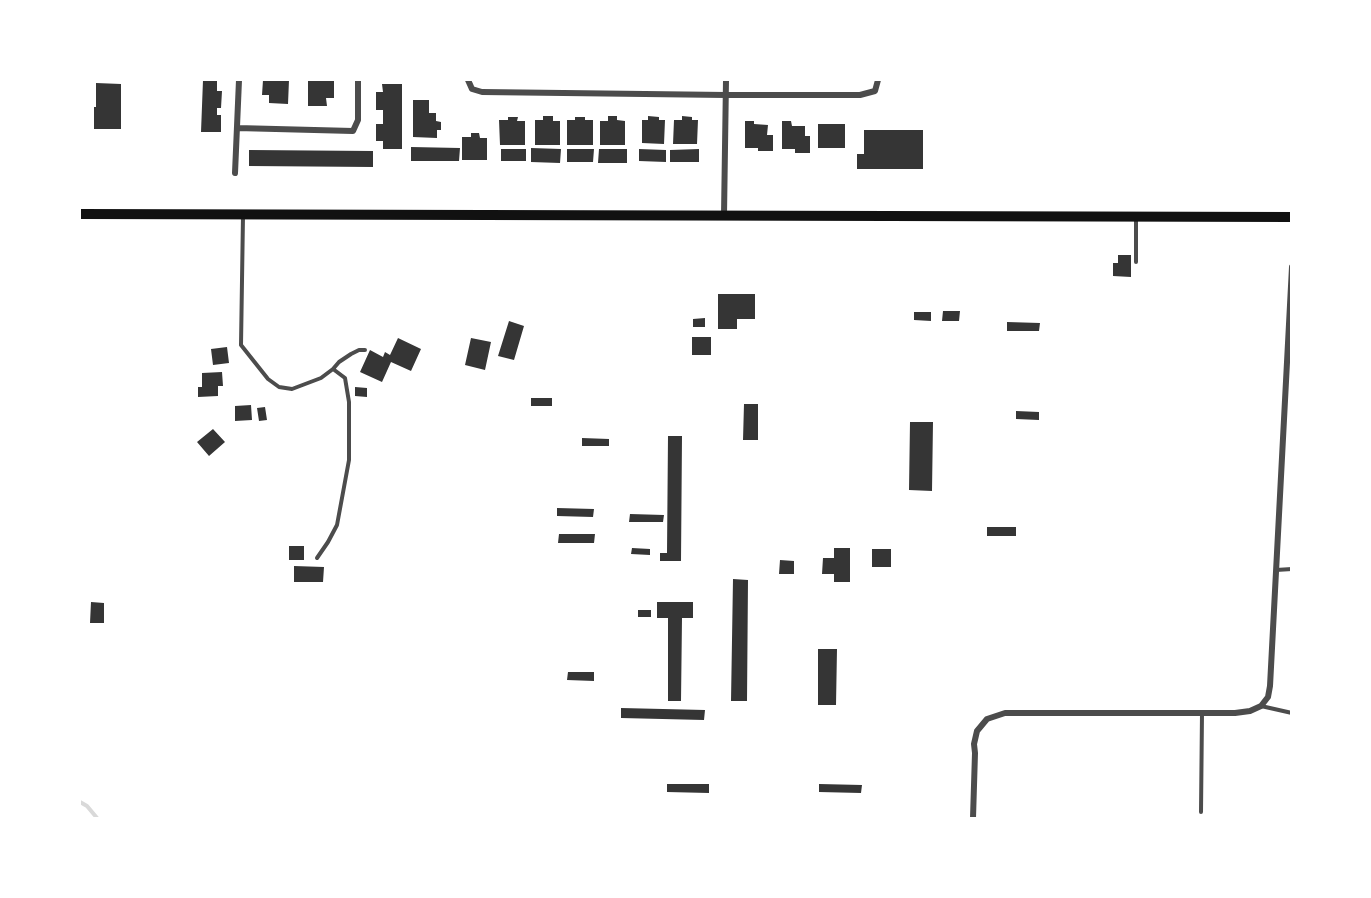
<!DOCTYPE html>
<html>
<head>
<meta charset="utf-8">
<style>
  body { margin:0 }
  #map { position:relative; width:1371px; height:898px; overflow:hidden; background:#fff; font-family:Quicksand,sans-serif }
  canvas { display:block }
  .frame { position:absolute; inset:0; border:81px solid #fff; pointer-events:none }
</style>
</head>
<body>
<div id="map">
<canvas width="1371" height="898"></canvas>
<div class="frame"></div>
</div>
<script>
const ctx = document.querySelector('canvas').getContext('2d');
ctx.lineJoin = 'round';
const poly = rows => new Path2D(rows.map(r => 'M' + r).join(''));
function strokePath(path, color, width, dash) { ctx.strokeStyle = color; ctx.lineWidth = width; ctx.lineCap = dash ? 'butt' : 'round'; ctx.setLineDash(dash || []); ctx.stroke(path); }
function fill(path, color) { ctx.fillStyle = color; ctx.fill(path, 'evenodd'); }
strokePath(poly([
  [80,802,87,806,97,818]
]), '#d9d9d9', 4);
fill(poly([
  [203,80,217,80,217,91,222,91,221,108,217,108,217,115,221,115,221,132,201,132],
  [263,80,289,80,288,104,269,103,269,95,262,95],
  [308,80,334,80,334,98,326,98,327,106,308,106],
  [96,83,121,84,121,129,94,129,94,107,96,107],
  [382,84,402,84,402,149,383,149,383,141,376,141,376,124,383,124,383,110,376,110,376,92,383,92],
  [413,100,429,100,429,113,436,113,436,121,441,122,441,130,437,130,437,138,413,137],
  [543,116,553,116,553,121,560,121,560,145,535,145,535,120,543,120],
  [608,116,617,116,617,120,625,121,625,145,600,145,600,121,608,121],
  [648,116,659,117,659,120,665,120,664,144,642,143,642,120,648,120],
  [682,116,692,117,692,120,698,120,697,144,673,144,674,120,682,120],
  [508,117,518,117,517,121,525,121,525,145,500,145,499,120,508,120],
  [575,117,585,117,585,120,593,120,593,145,567,145,567,120,575,120],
  [745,121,754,121,754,124,768,125,767,135,773,135,773,151,758,151,758,148,745,148],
  [782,121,791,121,792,126,805,126,805,136,810,136,810,153,795,153,795,149,782,149],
  [818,124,845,124,845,148,818,148],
  [864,130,923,130,923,169,857,169,857,154,864,154],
  [471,133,479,133,480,138,487,138,487,160,462,160,462,137,471,137],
  [411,147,460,148,459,161,411,161],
  [531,148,561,149,560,163,531,162],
  [501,149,526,149,526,161,501,161],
  [567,149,594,149,593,162,567,162],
  [599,149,627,149,627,163,598,163],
  [639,149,666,150,666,162,639,161],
  [699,149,699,162,670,162,670,150],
  [249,150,373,151,373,167,249,166],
  [1118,255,1131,255,1131,277,1113,276,1113,263,1118,263],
  [718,294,755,294,755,319,737,319,737,329,718,329],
  [943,311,960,311,959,321,942,321],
  [914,312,931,312,931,321,914,320],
  [705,318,705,327,693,327,693,319],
  [509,321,524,326,514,360,498,356],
  [1007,322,1040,323,1039,331,1007,331],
  [692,337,711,337,711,355,692,355],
  [398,338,421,349,411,371,391,362,382,382,360,372,370,350,383,357,385,352,390,355],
  [471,338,491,342,485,370,465,365],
  [227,347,229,363,213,365,211,349],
  [222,372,223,386,218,386,218,396,198,397,198,387,202,387,202,373],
  [355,387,367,388,367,397,355,396],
  [531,398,552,398,552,406,531,406],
  [744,404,758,404,758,440,743,440],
  [251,405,252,420,235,421,235,406],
  [265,407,267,420,259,421,257,408],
  [1016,411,1039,412,1039,420,1016,419],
  [910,422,933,422,932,491,909,490],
  [213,429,225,442,209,456,197,442],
  [668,436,682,436,681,561,660,561,660,553,667,553],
  [582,438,609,439,609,446,582,446],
  [557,508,594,509,593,517,557,516],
  [630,514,664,515,663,522,629,522],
  [987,527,1016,527,1016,536,987,536],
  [559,534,595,534,594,543,558,543],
  [289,546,304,546,304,560,289,560],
  [632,548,650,549,650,555,631,554],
  [834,548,850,548,850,582,834,582,834,574,822,574,823,558,834,558],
  [872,549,891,549,891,567,872,567],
  [780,560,794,561,794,574,779,574],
  [294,566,324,567,323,582,294,582],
  [733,579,748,580,747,701,731,701],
  [91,602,104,603,104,623,90,623],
  [657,602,693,602,693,618,682,618,681,701,668,701,668,618,657,618],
  [638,610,651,610,651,617,638,617],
  [818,649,837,649,836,705,818,705],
  [568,672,594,672,594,681,567,680],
  [621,708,705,710,704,720,621,718],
  [667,784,709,784,709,793,667,792],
  [819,784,862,785,861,793,819,792]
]), '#353535');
strokePath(poly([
  [243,216,241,345,268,379,279,387,292,389,321,378,333,369,339,362,351,354,359,350,365,350],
  [1136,262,1136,218],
  [317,558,328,542,337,525,349,460,349,402,345,378,333,369],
  [1276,570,1292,569],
  [1261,706,1292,713],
  [1201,812,1202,713]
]), '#4c4c4c', 4);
strokePath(poly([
  [468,80,472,89,482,92,726,95,860,95,875,91,878,80],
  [237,128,353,131,358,120,358,80],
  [235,173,239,80],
  [724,215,726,80],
  [973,818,975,753,974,744,977,731,987,719,1005,713,1235,713,1250,711,1261,706,1268,697,1270,686,1292,267]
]), '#4c4c4c', 6);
strokePath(poly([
  [80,214,1292,217]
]), '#111', 10);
</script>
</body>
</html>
